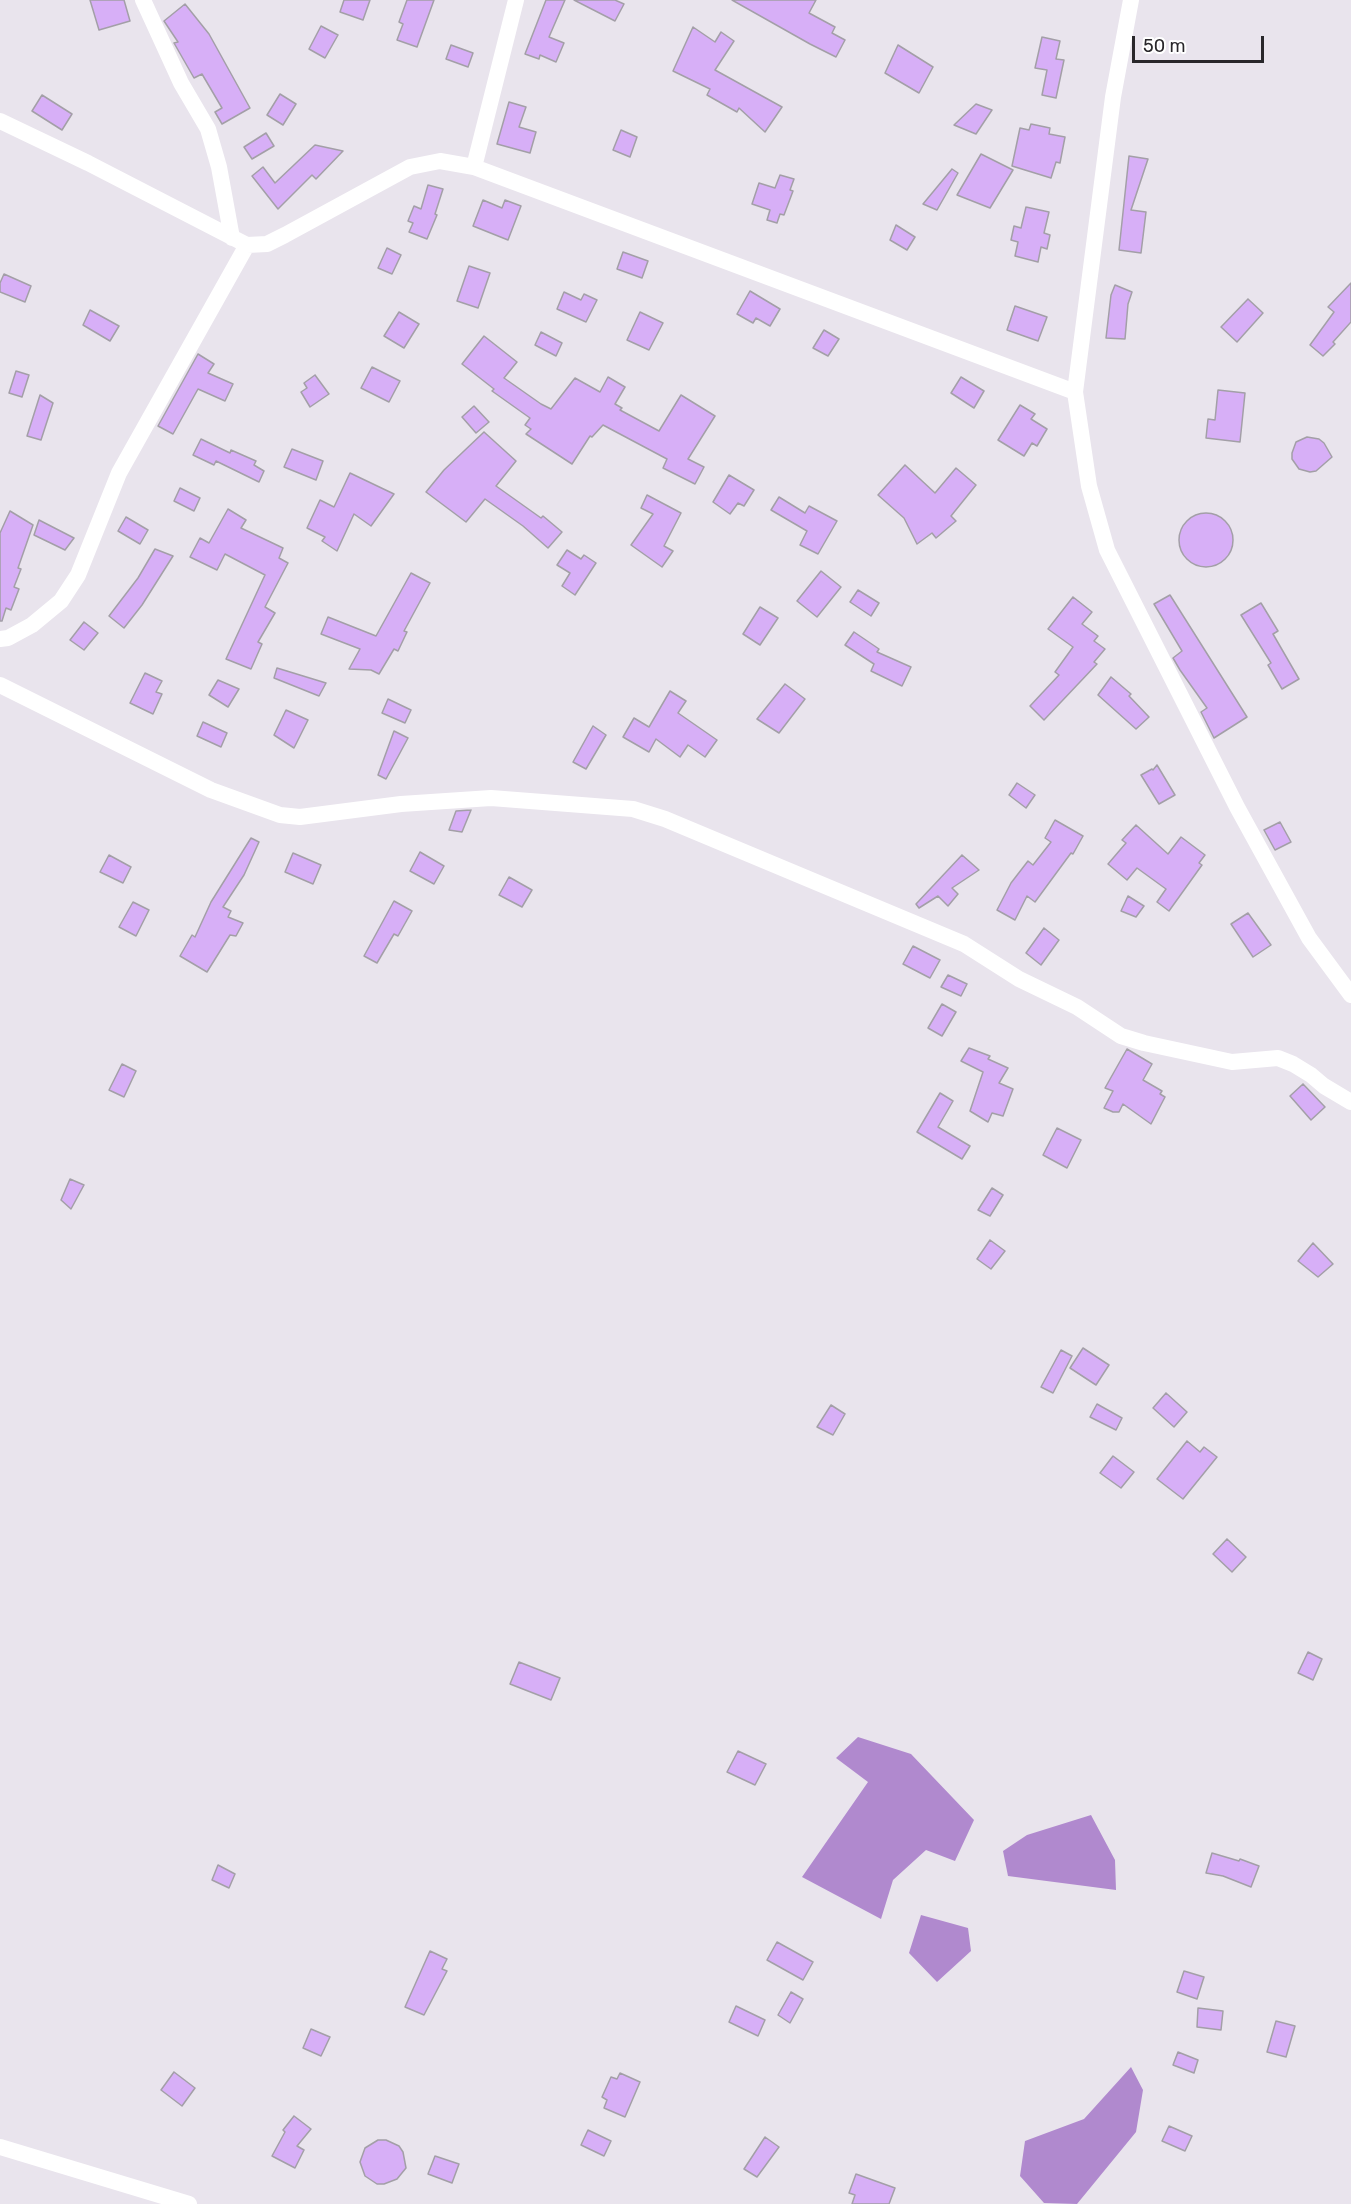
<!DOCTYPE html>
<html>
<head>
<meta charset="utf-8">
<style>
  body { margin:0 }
  #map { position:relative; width:1351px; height:2204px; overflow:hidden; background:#e9e4ed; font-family:Rubik,sans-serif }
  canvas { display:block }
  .scale { position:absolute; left:1132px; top:36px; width:132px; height:27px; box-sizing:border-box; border:3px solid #29272b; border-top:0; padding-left:8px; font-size:18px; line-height:21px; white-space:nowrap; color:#29272b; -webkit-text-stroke:4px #fff; paint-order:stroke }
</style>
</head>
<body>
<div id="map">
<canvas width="1351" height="2204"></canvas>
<div class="scale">50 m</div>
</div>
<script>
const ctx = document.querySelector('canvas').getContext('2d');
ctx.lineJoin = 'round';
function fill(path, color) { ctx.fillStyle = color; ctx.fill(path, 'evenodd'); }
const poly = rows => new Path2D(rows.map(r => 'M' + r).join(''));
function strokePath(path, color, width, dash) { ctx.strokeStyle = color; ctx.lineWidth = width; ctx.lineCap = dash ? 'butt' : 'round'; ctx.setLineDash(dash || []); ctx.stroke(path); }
fill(poly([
  [858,1737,911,1754,974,1820,955,1861,926,1850,893,1880,881,1919,802,1877,868,1782,836,1758],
  [1091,1815,1115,1860,1116,1890,1008,1876,1003,1851,1027,1835],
  [921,1915,968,1928,971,1951,937,1982,909,1953],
  [1131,2067,1143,2090,1136,2132,1077,2204,1044,2203,1020,2176,1025,2141,1084,2119]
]), '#b089ce');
const building = poly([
  [90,0,124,0,130,21,99,30,90,0],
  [344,0,370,0,363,20,340,12,344,0],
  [407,0,434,0,417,47,397,40,403,24,399,22,407,0],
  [546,0,565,0,549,37,564,43,556,62,540,55,539,59,525,54,546,0],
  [574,0,615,0,624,4,615,21,574,0],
  [732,0,816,0,809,13,835,27,832,33,845,40,836,57,810,44,732,0],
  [185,4,209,34,250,108,222,124,215,112,222,108,202,74,194,78,174,43,178,42,164,21,185,4],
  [321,26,338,35,325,58,309,49,321,26],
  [693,27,715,42,721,32,734,41,715,70,782,107,765,132,739,108,737,112,707,95,710,89,673,71,693,27],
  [1042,37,1060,41,1056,59,1064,60,1056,98,1042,95,1047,70,1035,68,1042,37],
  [451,45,473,53,468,67,446,59,451,45],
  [898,45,933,67,919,93,885,73,898,45],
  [280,94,296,104,283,125,267,115,280,94],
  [42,95,72,114,62,130,32,111,42,95],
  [509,102,526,107,519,127,536,132,530,153,497,144,509,102],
  [976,104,992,110,976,134,954,125,976,104],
  [1031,124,1050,128,1049,134,1065,137,1060,163,1056,162,1051,178,1012,166,1020,128,1029,130,1031,124],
  [621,130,637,137,630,157,613,150,621,130],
  [266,133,274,146,252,159,244,147,266,133],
  [315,145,343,151,316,179,312,175,278,209,252,176,263,167,275,183,315,145],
  [981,154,1013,170,990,208,957,195,981,154],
  [1129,156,1148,159,1131,210,1146,212,1141,253,1119,250,1129,156],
  [952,169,958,173,937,210,923,204,952,169],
  [780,175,794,179,790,190,793,191,784,215,780,214,777,223,767,220,770,210,752,204,759,183,775,188,780,175],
  [428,185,443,189,435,214,437,215,427,239,409,232,413,223,408,221,414,206,421,209,428,185],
  [483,200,502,208,505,200,521,206,508,240,473,226,483,200],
  [1026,207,1049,212,1044,233,1050,235,1047,249,1041,247,1038,262,1015,256,1018,242,1011,240,1014,226,1021,228,1026,207],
  [896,225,915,237,907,250,890,240,896,225],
  [387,248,401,255,392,274,378,268,387,248],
  [623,252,648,261,642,278,617,269,623,252],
  [469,266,490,273,478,308,457,301,469,266],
  [4,274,31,286,25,302,0,292,0,283,4,274],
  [1351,283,1351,322,1333,342,1335,344,1323,356,1310,345,1334,312,1328,307,1351,283],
  [1115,285,1132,292,1128,304,1125,339,1106,338,1111,295,1115,285],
  [750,291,780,309,770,326,756,318,753,323,737,314,750,291],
  [564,292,581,300,584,294,597,300,586,322,557,309,564,292],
  [1248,299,1263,313,1237,342,1221,327,1248,299],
  [1015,306,1047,317,1038,341,1007,330,1015,306],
  [90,310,119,326,110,341,83,325,90,310],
  [399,312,419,324,404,348,384,336,399,312],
  [640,312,663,323,649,350,627,340,640,312],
  [824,330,839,339,828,356,813,348,824,330],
  [541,332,562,343,556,356,535,345,541,332],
  [484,336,517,362,504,378,541,404,551,409,575,378,600,392,608,377,625,387,615,404,622,408,620,410,659,431,681,395,715,416,688,459,704,467,695,484,663,468,667,459,603,425,592,437,590,436,572,464,526,434,531,429,525,425,530,418,492,391,494,389,462,364,484,336],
  [198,354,214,364,208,373,233,384,225,401,198,389,173,434,158,426,198,354],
  [372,367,400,381,389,402,361,388,372,367],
  [16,371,29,375,22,397,9,393,16,371],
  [315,375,329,394,310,407,301,392,307,388,304,383,315,375],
  [961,377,984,391,974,408,951,393,961,377],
  [1218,390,1245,393,1240,442,1206,438,1208,419,1215,420,1218,390],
  [40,395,53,403,41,440,27,436,40,395],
  [1020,405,1035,414,1031,419,1047,429,1037,446,1032,443,1024,456,998,440,1020,405],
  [474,406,489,422,476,433,462,417,474,406],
  [484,432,516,461,496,486,541,518,543,516,562,532,548,548,523,526,485,499,466,522,426,492,444,470,484,432],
  [1307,437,1319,439,1324,443,1332,457,1316,471,1310,472,1299,469,1292,459,1292,453,1296,442,1307,437],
  [201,439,230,453,231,450,256,461,254,465,264,471,259,482,216,461,214,465,193,455,201,439],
  [292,449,323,461,316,480,284,467,292,449],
  [905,465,935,493,956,468,976,485,951,516,956,521,936,538,932,533,917,544,904,518,878,495,905,465],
  [350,473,394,494,371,526,354,514,337,551,322,541,325,537,307,528,320,500,334,507,350,473],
  [729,475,754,490,744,506,738,503,730,514,713,502,729,475],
  [180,488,200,498,194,511,174,501,180,488],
  [647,495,681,513,664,546,673,551,662,567,631,545,653,514,641,508,647,495],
  [779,497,805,513,809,506,837,521,818,554,800,545,807,531,771,510,779,497],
  [228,509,246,520,241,528,283,548,279,558,288,563,265,607,275,613,258,642,262,644,251,669,226,659,265,575,225,554,217,570,190,557,200,538,209,543,228,509],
  [10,511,33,525,18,568,21,569,14,587,19,589,11,610,6,608,2,621,0,621,0,533,10,511],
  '1179 540a27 27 0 1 1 54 0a27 27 0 1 1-54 0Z',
  [126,517,148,530,140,544,118,531,126,517],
  [39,520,74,538,65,550,34,535,39,520],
  [155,549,173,556,142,605,124,628,109,616,138,578,155,549],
  [567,550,581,559,584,555,596,563,575,595,562,586,570,573,557,565,567,550],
  [821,571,841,587,817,617,797,601,821,571],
  [411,573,430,583,404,631,407,632,398,651,394,649,379,674,371,670,349,669,360,649,321,634,328,617,376,636,411,573],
  [858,590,879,603,871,616,850,602,858,590],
  [1170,595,1247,717,1214,738,1201,712,1207,708,1180,670,1173,658,1182,651,1154,604,1170,595],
  [1073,597,1092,612,1082,624,1098,636,1094,641,1105,649,1094,662,1097,664,1044,720,1030,706,1059,675,1055,672,1073,647,1048,629,1073,597],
  [1261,603,1278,631,1273,634,1299,679,1282,689,1268,665,1271,663,1241,615,1261,603],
  [760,607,778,618,760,645,743,634,760,607],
  [84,622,98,633,84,650,70,640,84,622],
  [854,632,879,649,877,652,911,667,902,686,871,671,874,664,845,645,854,632],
  [277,668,326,683,319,696,274,678,277,668],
  [145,673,162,681,156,692,162,694,153,714,130,703,145,673],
  [1111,677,1131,694,1129,696,1149,717,1136,729,1098,695,1111,677],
  [218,680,239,689,228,707,209,695,218,680],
  [785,684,805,699,779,733,757,719,785,684],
  [670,691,686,701,678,713,717,740,705,757,688,745,680,757,656,739,649,752,623,737,634,718,649,727,670,691],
  [388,699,411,710,405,723,382,713,388,699],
  [286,710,308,720,294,748,274,735,286,710],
  [203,722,227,733,221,747,197,736,203,722],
  [593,726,606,735,586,769,573,762,593,726],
  [394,731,408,738,386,779,378,775,394,731],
  [1157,765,1175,795,1159,804,1141,775,1152,769,1153,770,1157,765],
  [1017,783,1035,795,1026,808,1009,795,1017,783],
  [471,810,462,832,449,830,456,811,471,810],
  [1055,820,1083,836,1073,854,1071,853,1035,902,1027,896,1015,920,997,910,1011,883,1028,861,1033,865,1051,842,1045,838,1055,820],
  [1280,822,1291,842,1275,850,1264,830,1280,822],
  [1136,825,1168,854,1181,837,1205,855,1199,863,1202,865,1169,911,1157,902,1166,889,1137,868,1127,880,1108,864,1126,843,1122,840,1136,825],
  [251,838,259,842,244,875,223,907,231,911,228,917,243,923,236,936,230,935,207,972,180,956,192,935,195,937,211,902,251,838],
  [420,852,444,866,434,884,410,871,420,852],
  [293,853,321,865,313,884,285,872,293,853],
  [109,855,131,867,123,883,100,872,109,855],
  [962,855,979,870,952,888,958,894,948,906,938,896,919,908,916,904,962,855],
  [509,877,532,890,522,907,499,895,509,877],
  [1128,896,1144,906,1136,917,1121,911,1128,896],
  [394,901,412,911,398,936,394,934,377,963,364,956,394,901],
  [133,902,149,910,136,936,119,927,133,902],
  [1248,913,1271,945,1253,957,1231,924,1248,913],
  [1044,928,1059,940,1041,965,1026,953,1044,928],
  [913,946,940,960,930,978,903,964,913,946],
  [948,975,967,984,961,996,941,987,948,975],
  [942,1004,956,1012,942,1036,928,1028,942,1004],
  [969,1048,990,1056,988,1059,1008,1068,999,1083,1013,1089,1003,1116,992,1113,988,1122,970,1111,983,1072,961,1061,969,1048],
  [1127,1049,1152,1064,1143,1080,1162,1091,1160,1094,1165,1097,1151,1124,1123,1104,1119,1112,1113,1112,1104,1108,1113,1091,1105,1088,1127,1049],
  [122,1064,136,1071,124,1097,109,1090,122,1064],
  [1303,1084,1325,1107,1311,1120,1290,1096,1303,1084],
  [940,1093,953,1101,938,1127,970,1146,962,1159,917,1132,940,1093],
  [1057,1128,1081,1140,1067,1168,1043,1155,1057,1128],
  [70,1179,84,1185,71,1209,61,1200,70,1179],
  [992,1188,1003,1195,990,1216,978,1210,992,1188],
  [990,1240,1005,1251,991,1269,977,1259,990,1240],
  [1313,1243,1333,1264,1318,1277,1298,1261,1313,1243],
  [1083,1348,1109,1365,1096,1385,1070,1368,1083,1348],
  [1061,1350,1072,1356,1053,1393,1041,1387,1061,1350],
  [1166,1393,1187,1412,1174,1427,1153,1408,1166,1393],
  [1097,1404,1122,1418,1116,1430,1090,1417,1097,1404],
  [831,1405,845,1414,833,1435,817,1427,831,1405],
  [1187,1441,1200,1452,1204,1447,1217,1457,1183,1499,1157,1479,1187,1441],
  [1113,1456,1134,1472,1121,1488,1100,1473,1113,1456],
  [1227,1539,1246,1557,1232,1572,1213,1554,1227,1539],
  [1308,1652,1322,1659,1313,1680,1298,1673,1308,1652],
  [519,1662,560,1678,551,1700,510,1684,519,1662],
  [738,1751,766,1764,755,1785,727,1772,738,1751],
  [1212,1853,1239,1861,1240,1859,1259,1866,1251,1887,1223,1876,1206,1873,1212,1853],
  [218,1865,235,1874,229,1888,212,1880,218,1865],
  [777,1942,813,1962,803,1980,767,1960,777,1942],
  [430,1951,447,1959,442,1969,447,1971,424,2015,405,2007,430,1951],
  [1184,1971,1204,1977,1197,1999,1177,1992,1184,1971],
  [791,1992,803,1999,790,2023,778,2015,791,1992],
  [736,2006,765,2020,758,2036,729,2022,736,2006],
  [1198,2008,1223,2011,1221,2030,1197,2027,1198,2008],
  [1276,2021,1295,2026,1286,2057,1267,2052,1276,2021],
  [311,2029,330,2037,321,2056,303,2048,311,2029],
  [1178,2052,1198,2060,1194,2073,1173,2065,1178,2052],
  [174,2072,195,2088,182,2106,161,2090,174,2072],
  [620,2073,640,2082,625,2117,604,2108,607,2100,602,2097,611,2077,617,2079,620,2073],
  [294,2116,311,2129,297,2146,304,2150,295,2168,272,2156,285,2132,283,2130,294,2116],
  [1169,2126,1192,2136,1185,2151,1162,2141,1169,2126],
  [588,2130,611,2141,604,2156,581,2145,588,2130],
  [765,2137,779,2147,757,2177,744,2169,765,2137],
  [378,2140,386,2140,399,2146,403,2152,406,2168,397,2179,384,2184,377,2184,365,2176,360,2162,365,2148,378,2140],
  [435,2156,459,2164,452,2183,428,2174,435,2156],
  [856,2174,895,2188,889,2204,852,2204,855,2195,849,2193,856,2174]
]);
fill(building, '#d7aff7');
strokePath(building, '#a39fa7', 1.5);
strokePath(poly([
  [143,0,181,83,208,129,219,167,232,238],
  [1131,0,1113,97,1075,392,1089,486,1107,550,1237,807,1309,938,1351,995],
  [0,121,88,163,247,245,267,244,285,235,410,167,440,161,474,167,1075,392],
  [474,167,516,0],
  [0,639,8,638,32,625,61,601,78,575,119,473,247,245],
  [0,685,211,790,280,815,300,817,401,804,491,798,633,809,665,819,964,944,1019,979,1077,1007,1121,1036,1144,1043,1232,1062,1278,1058,1293,1064,1311,1075,1324,1086,1351,1102],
  [0,2147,189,2204]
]), '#fff', 16);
</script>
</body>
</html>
